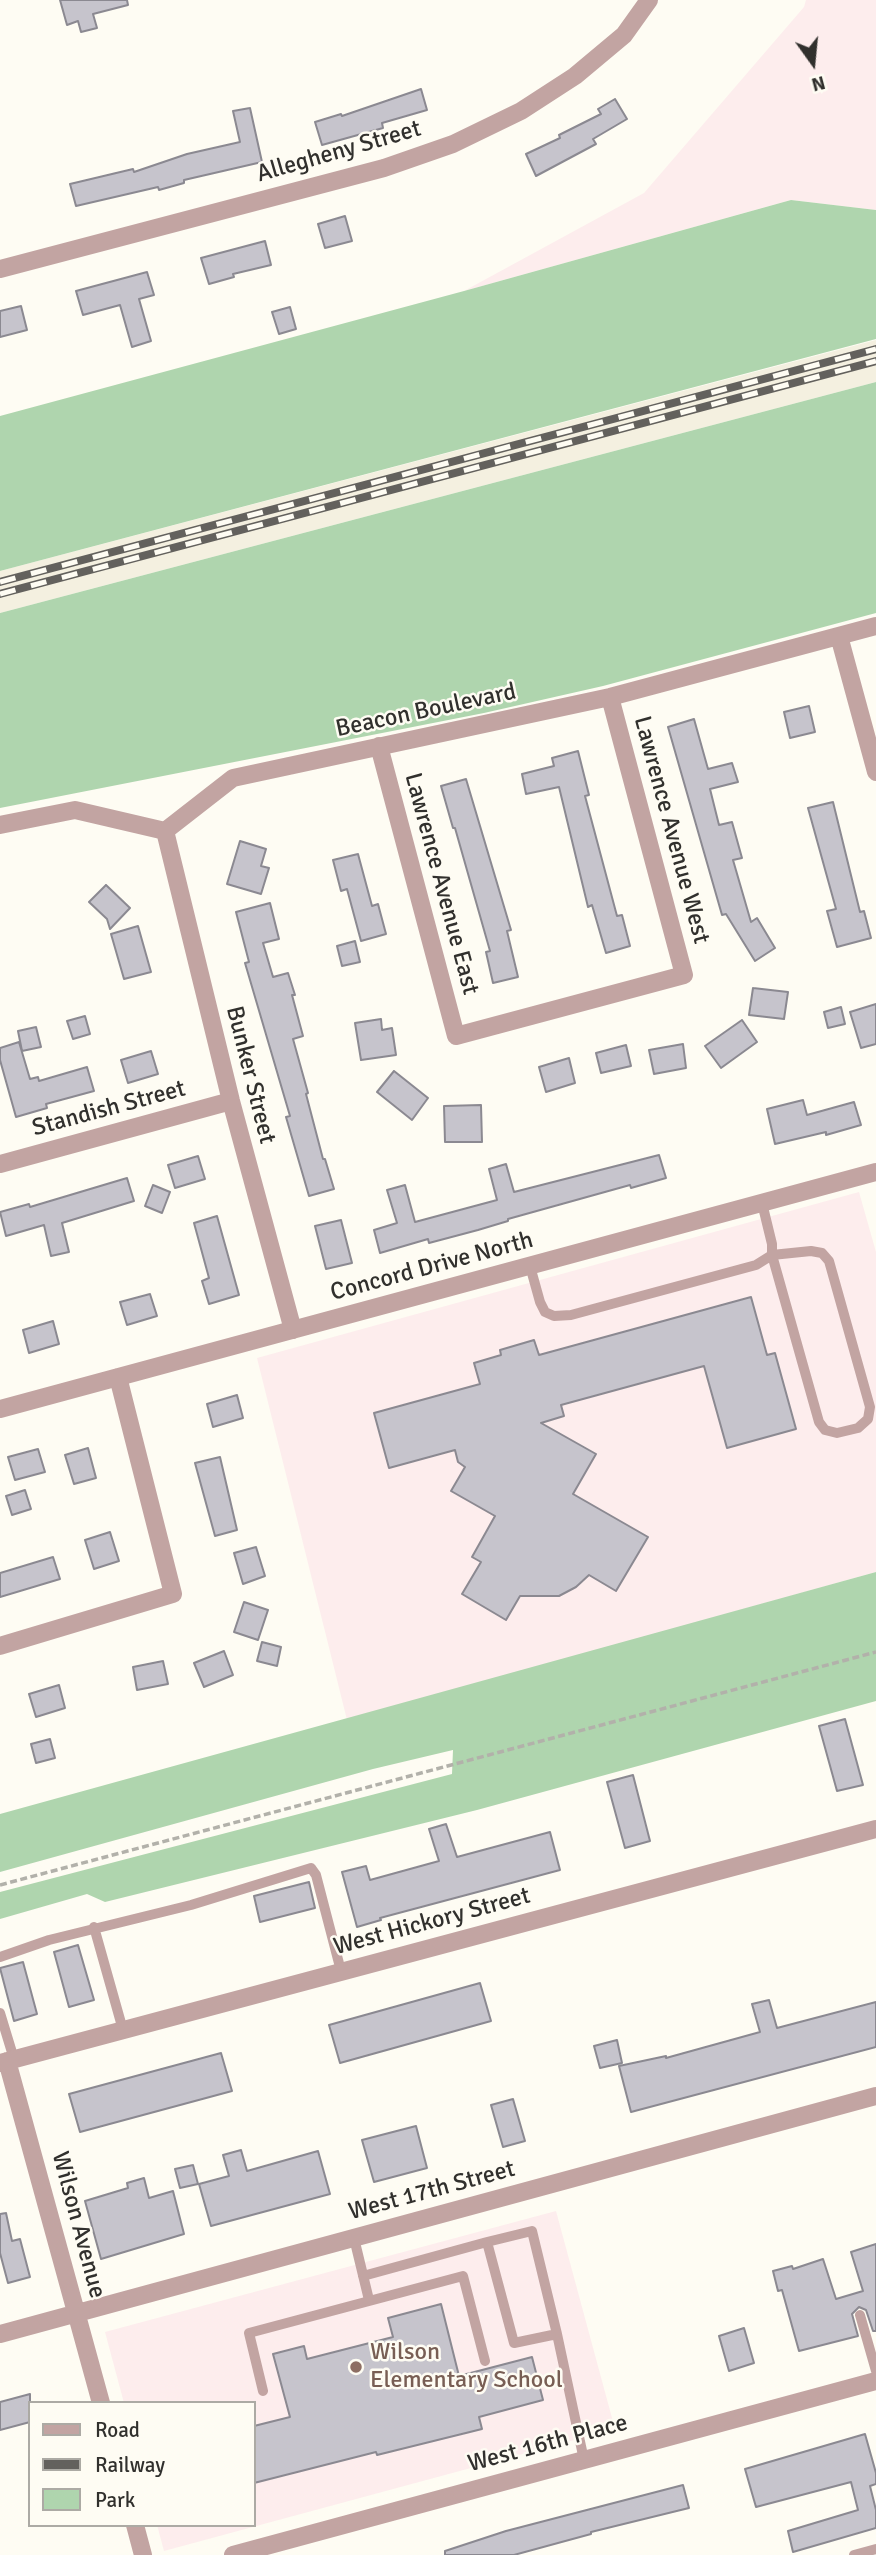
<!DOCTYPE html>
<html>
<head>
<meta charset="utf-8">
<style>
  body { margin:0 }
  #map { position:relative; width:876px; height:2555px; overflow:hidden; background:#fefcf3; font-family:Signika,sans-serif }
  canvas { display:block }
  .legend { position:absolute; left:28px; top:2401px; width:228px; height:126px; box-sizing:border-box; background:#fefcf3; border:2px solid #acaaa4; margin:0; padding:9px 12px; list-style:none; font-size:21px; color:#31302d }
  .legend li { display:flex; align-items:center; gap:14px; height:35px }
  .legend b { width:35px; border:2px solid #acaaa4 }
  .north { position:absolute; left:778px; top:28px; width:70px; height:70px; -webkit-text-stroke:5px #fefcf3; paint-order:stroke; rotate:165deg; font-size:19px; font-weight:700; line-height:28px; text-align:center; color:#31302d }
  .north::after { content:''; display:block; margin:auto; width:24px; height:32px; background:#31302d; clip-path:polygon(50% 0,100% 100%,50% 72%,0 100%) }
</style>
</head>
<body>
<div id="map">
<canvas width="876" height="2555"></canvas>
<ul class="legend">
<li><b style="height:9px;background:#c2a4a2"></b>Road</li>
<li><b style="height:9px;background:#63615d"></b>Railway</li>
<li><b style="height:19px;background:#afd5ae"></b>Park</li>
</ul>
<div class="north">N</div>
</div>
<script>
const ctx = document.querySelector('canvas').getContext('2d');
ctx.lineJoin = 'round';
function fill(path, color) { ctx.fillStyle = color; ctx.fill(path, 'evenodd'); }
const poly = rows => new Path2D(rows.map(r => 'M' + r).join(''));
function strokePath(path, color, width, dash) { ctx.strokeStyle = color; ctx.lineWidth = width; ctx.lineCap = dash ? 'butt' : 'round'; ctx.setLineDash(dash || []); ctx.stroke(path); }
function write(font, color, halo, rows, align = 'center') {
  ctx.font = font + ' Signika,sans-serif'; ctx.lineWidth = 5; ctx.setLineDash([]); ctx.textBaseline = 'middle'; ctx.strokeStyle = halo; ctx.fillStyle = color; for (const [text, x, y, turn = 0] of rows) {
    ctx.save(); ctx.translate(x, y); ctx.rotate((+turn || 0) * Math.PI / 180); ctx.textAlign = isNaN(turn) ? turn : align; if (halo) ctx.strokeText(text, 0, 0); ctx.fillText(text, 0, 0); ctx.restore();
  }
}
fill(poly([
  [876,340,876,382,0,613,0,571]
]), '#f4f0e0');
fill(poly([
  [806,0,876,0,876,210,791,200,464,291,644,193,804,7],
  [859,1192,876,1252,876,1572,347,1720,257,1358],
  [556,2211,615,2429,164,2551,157,2525,254,2525,254,2403,124,2403,105,2332]
]), '#fdeded');
fill(poly([
  [791,200,876,210,876,339,0,571,0,416,464,291],
  [876,382,876,613,603,686,484,713,0,808,0,613],
  [876,1572,876,1701,477,1810,105,1902,87,1894,0,1919,0,1892,452,1774,453,1750,373,1769,0,1872,0,1814]
]), '#afd5ae');
const building = poly([
  [60,0,127,0,128,5,93,14,97,28,81,32,78,21,67,25,60,0],
  [421,89,427,110,382,123,383,128,322,145,315,122,341,114,342,116,421,89],
  [615,99,627,119,593,139,596,144,536,176,526,154,560,138,559,135,601,114,598,109,615,99],
  [250,108,262,162,184,180,184,183,159,190,158,187,76,206,70,184,133,169,134,172,187,154,240,142,233,111,250,108],
  [345,216,352,241,325,248,318,224,345,216],
  [265,241,271,265,233,274,234,277,209,284,201,258,265,241],
  [147,272,154,295,139,299,151,341,132,347,120,305,83,315,76,291,147,272],
  [21,306,27,330,0,337,0,311,21,306],
  [290,307,296,329,279,334,272,312,290,307],
  [809,706,815,732,790,738,784,712,809,706],
  [694,719,708,769,732,763,738,782,710,789,719,825,732,822,742,858,733,860,751,922,757,918,775,948,755,961,726,914,722,915,668,727,694,719],
  [578,751,589,795,585,796,617,916,622,915,630,946,606,953,592,905,588,907,559,787,526,794,522,774,554,766,552,758,578,751],
  [466,779,511,930,507,931,518,977,493,983,486,952,490,951,455,828,453,828,441,786,466,779],
  [833,802,860,912,864,911,871,938,837,947,827,911,836,909,808,808,833,802],
  [240,841,266,849,261,866,269,868,261,894,227,884,240,841],
  [358,854,372,906,378,904,386,934,361,941,347,889,341,891,333,860,358,854],
  [106,885,130,908,110,929,107,919,89,902,106,885],
  [270,903,279,939,263,943,273,977,288,973,295,995,292,995,303,1036,293,1039,308,1093,306,1094,323,1159,325,1159,334,1189,309,1196,286,1117,290,1116,245,963,249,962,236,912,270,903],
  [138,926,151,972,124,979,111,934,138,926],
  [355,941,360,962,342,966,337,946,355,941],
  [753,988,788,992,784,1019,749,1015,753,988],
  [876,1004,876,1044,861,1048,850,1012,876,1004],
  [841,1007,845,1024,828,1028,824,1012,841,1007],
  [85,1016,90,1034,73,1039,67,1021,85,1016],
  [381,1019,382,1030,392,1028,396,1055,361,1060,355,1023,381,1019],
  [742,1020,757,1042,721,1068,705,1046,742,1020],
  [36,1027,41,1047,22,1051,18,1031,36,1027],
  [19,1042,30,1079,38,1077,39,1081,87,1067,94,1091,46,1104,47,1108,16,1117,0,1060,0,1048,19,1042],
  [683,1044,686,1068,654,1074,649,1050,683,1044],
  [626,1045,631,1066,601,1073,596,1053,626,1045],
  [151,1051,158,1074,128,1083,121,1060,151,1051],
  [569,1058,575,1083,546,1092,539,1067,569,1058],
  [394,1071,428,1098,412,1120,377,1092,394,1071],
  [803,1100,807,1115,854,1102,861,1125,826,1135,826,1132,775,1144,767,1109,803,1100],
  [481,1105,482,1142,445,1142,444,1106,481,1105],
  [659,1155,666,1178,631,1188,630,1185,508,1219,508,1221,478,1230,429,1243,428,1239,380,1253,374,1230,397,1223,387,1190,405,1185,415,1222,497,1200,489,1169,506,1164,514,1192,659,1155],
  [198,1156,205,1179,175,1188,168,1165,198,1156],
  [127,1178,134,1201,62,1223,69,1252,51,1256,44,1225,6,1236,0,1212,29,1204,30,1207,127,1178],
  [153,1185,170,1192,162,1213,145,1206,153,1185],
  [217,1216,239,1295,209,1304,202,1281,209,1278,194,1223,217,1216],
  [341,1220,352,1263,326,1269,315,1226,341,1220],
  [150,1294,157,1316,127,1325,120,1302,150,1294],
  [751,1297,767,1355,775,1353,796,1429,727,1448,704,1366,561,1405,564,1416,541,1423,596,1454,573,1494,648,1537,616,1591,589,1575,576,1587,559,1596,520,1596,506,1620,462,1594,481,1562,472,1557,495,1516,451,1491,465,1467,458,1462,455,1450,389,1468,374,1413,480,1384,474,1363,501,1355,500,1350,534,1340,539,1355,751,1297],
  [53,1321,59,1344,29,1353,23,1330,53,1321],
  [237,1395,243,1418,213,1427,207,1404,237,1395],
  [88,1448,96,1478,74,1484,65,1455,88,1448],
  [38,1449,45,1472,15,1480,8,1457,38,1449],
  [220,1457,237,1530,215,1536,195,1463,220,1457],
  [25,1490,31,1509,12,1515,6,1496,25,1490],
  [110,1532,119,1561,94,1569,85,1540,110,1532],
  [256,1547,265,1576,243,1584,234,1553,256,1547],
  [53,1557,60,1579,0,1597,0,1573,53,1557],
  [244,1602,268,1610,258,1640,234,1632,244,1602],
  [262,1642,281,1647,277,1666,257,1661,262,1642],
  [224,1651,233,1675,204,1687,194,1663,224,1651],
  [163,1661,168,1684,137,1690,133,1667,163,1661],
  [59,1685,65,1708,36,1717,29,1694,59,1685],
  [845,1719,863,1785,837,1791,819,1726,845,1719],
  [50,1739,55,1758,36,1763,31,1744,50,1739],
  [633,1775,650,1841,625,1848,607,1782,633,1775],
  [446,1824,457,1857,550,1832,560,1870,380,1918,381,1920,357,1927,342,1872,366,1866,370,1880,439,1861,429,1829,446,1824],
  [309,1882,315,1908,260,1922,254,1896,309,1882],
  [78,1945,94,2000,69,2007,54,1952,78,1945],
  [23,1962,37,2014,14,2021,0,1968,23,1962],
  [480,1983,491,2021,340,2063,329,2025,480,1983],
  [769,2000,777,2028,876,2002,876,2047,631,2112,619,2066,666,2056,666,2058,760,2032,752,2004,769,2000],
  [617,2040,622,2063,600,2068,594,2046,617,2040],
  [221,2053,232,2091,80,2132,69,2094,221,2053],
  [513,2099,525,2141,503,2147,491,2105,513,2099],
  [416,2126,427,2168,374,2182,362,2140,416,2126],
  [241,2150,247,2171,318,2151,330,2194,211,2226,199,2184,229,2176,223,2155,241,2150],
  [193,2165,198,2184,180,2188,175,2169,193,2165],
  [144,2178,149,2198,173,2191,184,2234,101,2259,85,2201,128,2188,127,2183,144,2178],
  [6,2213,12,2241,20,2239,30,2277,8,2283,0,2253,0,2214,6,2213],
  [876,2244,876,2331,873,2331,866,2310,859,2307,852,2314,858,2336,799,2351,782,2290,778,2291,773,2271,792,2266,793,2269,823,2259,836,2299,863,2291,851,2252,876,2244],
  [441,2304,459,2376,532,2357,543,2400,479,2417,482,2429,377,2455,376,2452,254,2483,254,2426,290,2417,273,2354,304,2346,307,2359,393,2337,388,2318,441,2304],
  [744,2328,754,2363,729,2371,719,2336,744,2328],
  [30,2394,30,2422,0,2430,0,2402,30,2394],
  [865,2434,876,2473,876,2484,870,2486,876,2510,876,2528,793,2552,788,2531,858,2510,851,2482,756,2507,745,2469,865,2434],
  [683,2485,689,2508,591,2532,591,2534,514,2555,445,2555,445,2551,506,2531,683,2485]
]);
fill(building, '#c6c4cc');
strokePath(building, '#8b8991', 2);
strokePath(poly([
  [0,1885,876,1652]
]), '#b2b1aa', 3.5, [7, 3.5]);
strokePath(poly([
  [530,1266,540,1302,545,1312,554,1316,571,1315,756,1265,772,1255,811,1251,822,1253,829,1261,870,1407,868,1419,858,1428,837,1433,825,1430,819,1422,772,1255,772,1244,762,1203],
  [94,1927,123,2030],
  [0,1957,49,1940,191,1905,311,1868,316,1875,341,1971],
  [0,2013,14,2059],
  [354,2238,369,2300],
  [363,2276,487,2242],
  [860,2315,876,2371],
  [557,2334,514,2343,487,2242,532,2231,557,2334,584,2460],
  [263,2391,249,2333,463,2276,485,2361],
  [854,2555,876,2549]
]), '#c2a4a2', 10);
strokePath(poly([
  [0,269,384,168,453,144,521,111,575,76,624,35,649,0],
  [839,636,876,772],
  [379,746,456,1036,684,975,610,697],
  [0,825,75,810,165,831,233,778,610,697,876,626],
  [165,831,231,1101,293,1330],
  [0,1164,231,1101],
  [0,1409,876,1172],
  [0,1646,173,1594,118,1377],
  [7,2061,101,2403],
  [0,2063,876,1829],
  [0,2334,876,2096],
  [135,2525,143,2555],
  [233,2555,876,2381]
]), '#c2a4a2', 18);
const rail = poly([
  [0,582,876,349],
  [0,594,876,361]
]);
strokePath(rail, '#63615d', 8);
strokePath(rail, '#fefcf3', 5, [16]);
for (const [x, y, r, color] of [
  [356,2367,7,"#8d6e63"]
]) { const dot = new Path2D(); dot.arc(x, y, r, 0, 2 * Math.PI); ctx.fillStyle = color; ctx.fill(dot); strokePath(dot, '#fefcf3', 2.5); }
write('24px', '#31302d', '#fefcf3', [
  ["Allegheny Street",339,152,-16],
  ["Beacon Boulevard",426,711,-12],
  ["Lawrence Avenue West",671,830,75],
  ["Lawrence Avenue East",441,884,75],
  ["Bunker Street",250,1075,76],
  ["Standish Street",109,1109,-15],
  ["Concord Drive North",432,1267,-15],
  ["West Hickory Street",432,1922,-15],
  ["West 17th Street",432,2191,-15],
  ["Wilson Avenue",78,2225,75],
  ["West 16th Place",548,2444,-15]
]);
write('24px', '#785e54', '#fefcf3', [
  ["Wilson",370,2353],
  ["Elementary School",370,2381]
], 'left');
</script>
</body>
</html>
